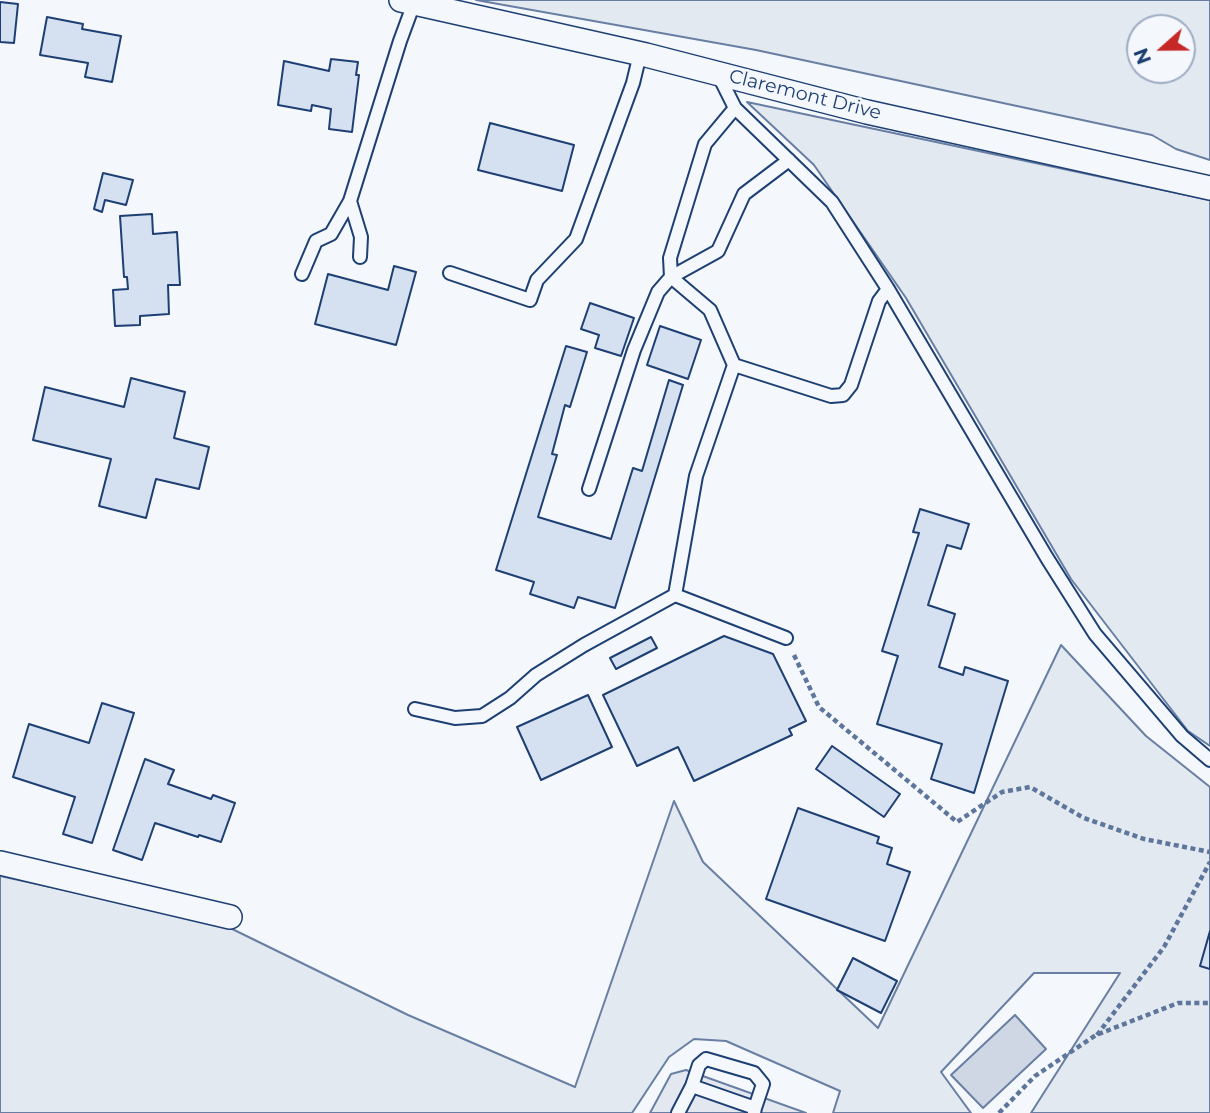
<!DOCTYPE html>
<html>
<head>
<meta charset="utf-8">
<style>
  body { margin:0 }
  #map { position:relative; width:1210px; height:1113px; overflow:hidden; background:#f4f7fb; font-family:Montserrat,sans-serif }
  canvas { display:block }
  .north { position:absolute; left:1126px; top:14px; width:70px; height:70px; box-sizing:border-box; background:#f4f7fb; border:2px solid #9eadc5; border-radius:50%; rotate:249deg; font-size:19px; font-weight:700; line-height:28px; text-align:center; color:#1d3f73 }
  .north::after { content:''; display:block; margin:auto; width:24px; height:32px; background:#c62828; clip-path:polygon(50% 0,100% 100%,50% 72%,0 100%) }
</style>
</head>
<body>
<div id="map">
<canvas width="1210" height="1113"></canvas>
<div class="north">N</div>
</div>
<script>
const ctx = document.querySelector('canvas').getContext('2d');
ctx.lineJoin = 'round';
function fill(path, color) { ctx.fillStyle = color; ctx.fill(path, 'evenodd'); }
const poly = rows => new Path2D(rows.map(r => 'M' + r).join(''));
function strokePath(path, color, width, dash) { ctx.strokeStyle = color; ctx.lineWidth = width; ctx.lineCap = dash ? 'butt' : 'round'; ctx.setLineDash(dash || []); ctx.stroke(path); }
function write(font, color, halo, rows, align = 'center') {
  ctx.font = font + ' Montserrat,sans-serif'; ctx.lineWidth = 5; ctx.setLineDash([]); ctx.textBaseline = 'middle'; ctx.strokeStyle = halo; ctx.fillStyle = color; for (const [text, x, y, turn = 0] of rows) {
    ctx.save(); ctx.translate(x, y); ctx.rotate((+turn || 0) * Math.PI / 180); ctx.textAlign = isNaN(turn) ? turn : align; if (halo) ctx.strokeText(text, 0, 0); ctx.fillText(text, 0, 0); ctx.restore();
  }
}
const green = poly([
  [476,0,1210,0,1210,160,1176,149,1152,135,756,50,476,0],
  [1140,28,1182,28,1182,70,1140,70,1140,28],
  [747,102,1210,200,1210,746,1188,731,1071,579,906,298,814,165,747,102],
  [1061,645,1146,736,1210,787,1210,1113,1031,1113,1120,973,1034,973,941,1072,971,1113,833,1113,840,1091,726,1041,694,1039,669,1057,632,1113,0,1113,0,876,224,925,408,1015,575,1087,674,801,703,862,878,1028,1061,645]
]);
fill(green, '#e3e9f0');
strokePath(green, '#687fa3', 2);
const parking = poly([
  [686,1070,806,1113,650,1113,671,1074,686,1070]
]);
fill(parking, '#e3e8f0');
strokePath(parking, '#687fa3', 2);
const water = poly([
  [1015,1015,1046,1049,983,1108,951,1075,1015,1015]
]);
fill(water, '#cfd7e4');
strokePath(water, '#687fa3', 2);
const building = poly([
  [0,2,18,4,14,43,0,42,0,2],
  [47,17,83,24,82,29,121,36,112,82,85,77,88,63,40,55,47,17],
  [331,59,358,62,356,75,359,75,352,132,329,129,331,109,312,105,311,111,278,105,284,61,329,71,331,59],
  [490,123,574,145,562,191,478,170,490,123],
  [103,173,133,180,126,205,105,200,102,212,94,209,103,173],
  [152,214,153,234,177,232,180,285,168,285,169,314,140,316,140,325,115,326,113,290,128,289,127,277,124,277,120,216,152,214],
  [394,266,416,272,396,345,315,324,328,274,388,290,394,266],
  [590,303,634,318,621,356,595,348,599,335,581,329,590,303],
  [660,326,701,340,688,379,647,365,660,326],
  [566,346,587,352,570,407,565,405,552,454,557,455,538,517,611,539,633,468,642,471,669,380,683,385,615,608,578,597,574,608,530,594,534,582,496,570,566,346],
  [131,378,185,392,174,438,209,447,199,489,156,479,146,518,99,506,111,459,33,440,45,387,124,407,131,378],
  [920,509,969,524,961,549,947,545,928,605,955,614,939,667,963,675,965,667,1008,681,974,793,931,779,942,744,877,724,898,656,882,651,919,533,913,532,920,509],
  [724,636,773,654,806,721,789,729,792,735,694,781,678,747,637,766,603,695,724,636],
  [651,637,657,648,616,669,610,658,651,637],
  [588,695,612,747,541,780,517,727,588,695],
  [102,703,134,713,92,843,63,834,75,797,13,777,29,724,89,743,102,703],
  [832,746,900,794,884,817,816,769,832,746],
  [145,759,174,770,168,784,211,799,213,795,235,803,221,842,199,835,198,837,155,823,142,860,113,850,145,759],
  [798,808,879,837,877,843,892,848,887,864,910,872,885,941,766,899,798,808],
  [1210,931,1210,969,1200,966,1210,931],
  [853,958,897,981,881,1013,837,990,853,958]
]);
fill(building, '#d5e0f0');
strokePath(building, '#1d3f73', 2);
const service = poly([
  [718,74,735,108,832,202,888,289,1047,558,1095,634,1182,736,1210,760],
  [735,108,705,144,670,258,671,277,710,310,734,365,696,476,675,595,786,638],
  [350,201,361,237,360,257],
  [450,273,530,300,537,280,576,239,633,83,640,54],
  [302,274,316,241,331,234,350,201,400,41,414,3],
  [734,365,831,396,843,395,851,385,879,301,888,289],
  [589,489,634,350,658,292,671,277,718,251,744,194,789,160],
  [415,709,455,718,482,716,510,698,536,675,584,645,675,595],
  [692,1086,699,1065,706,1059,754,1073,763,1084,755,1108],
  [678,1113,692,1086,755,1108,754,1113]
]);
const minor = poly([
  [401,0,646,55,867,112,1210,188],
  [0,863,230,917]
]);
strokePath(service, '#1d3f73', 16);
strokePath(minor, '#1d3f73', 26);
strokePath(poly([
  [794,655,819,707,957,822,1002,792,1030,787,1084,818,1144,839,1210,852],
  [1097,1035,1164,947,1210,862],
  [999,1113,1035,1076,1096,1035,1178,1003,1210,1003]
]), '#5e769c', 4.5, [5, 3.5]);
strokePath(service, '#f4f7fb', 12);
strokePath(minor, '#f4f7fb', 23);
write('19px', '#1d3f73', '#f4f7fb', [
  ["Claremont Drive",805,95,14]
]);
</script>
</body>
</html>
